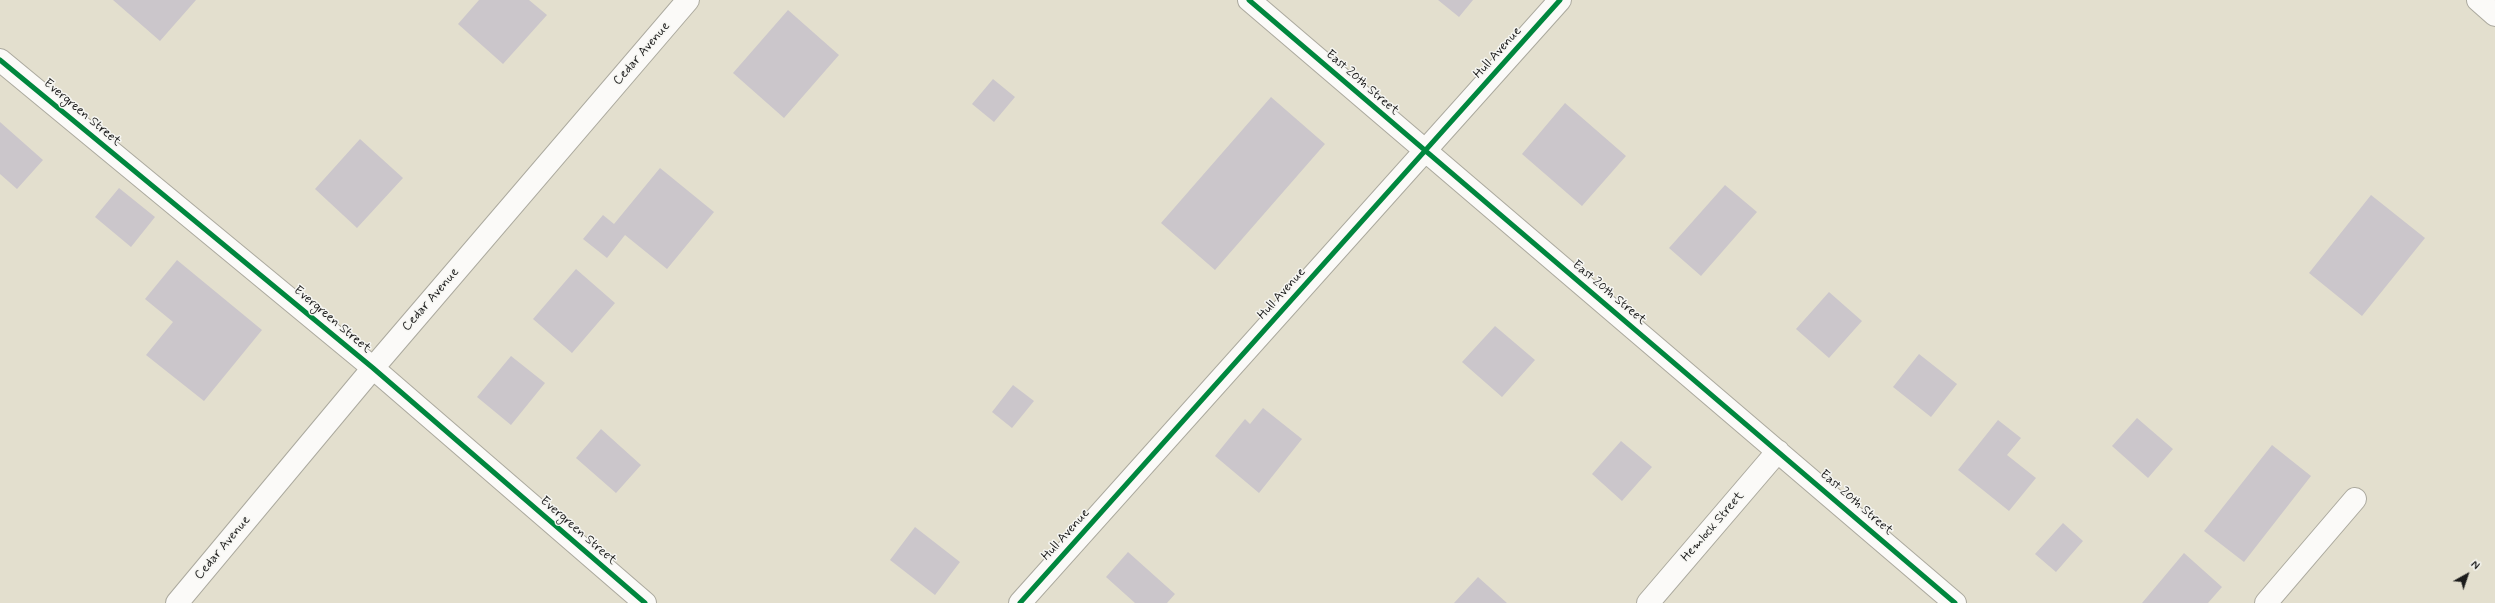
<!DOCTYPE html>
<html>
<head>
<meta charset="utf-8">
<style>
  body { margin:0 }
  #map { position:relative; width:2495px; height:603px; overflow:hidden; background:#e3dfce; font-family:Mynerve,sans-serif }
  canvas { display:block }
  .north { position:absolute; left:2447px; top:555px; width:40px; height:40px; -webkit-text-stroke:3px #f6f6f2; paint-order:stroke; rotate:40deg; font-size:11px; font-weight:700; line-height:16px; text-align:center; color:#1c1c1c }
  .north::after { content:''; display:block; margin:auto; width:14px; height:18px; background:#1c1c1c; clip-path:polygon(50% 0,100% 100%,50% 72%,0 100%) }
</style>
</head>
<body>
<div id="map">
<canvas width="2495" height="603"></canvas>
<div class="north">N</div>
</div>
<script>
const ctx = document.querySelector('canvas').getContext('2d');
ctx.lineJoin = 'round';
function fill(path, color) { ctx.fillStyle = color; ctx.fill(path, 'evenodd'); }
const poly = rows => new Path2D(rows.map(r => 'M' + r).join(''));
function strokePath(path, color, width, dash) { ctx.strokeStyle = color; ctx.lineWidth = width; ctx.lineCap = dash ? 'butt' : 'round'; ctx.setLineDash(dash || []); ctx.stroke(path); }
function write(font, color, halo, rows, align = 'center') {
  ctx.font = font + ' Mynerve,sans-serif'; ctx.lineWidth = 3; ctx.setLineDash([]); ctx.textBaseline = 'middle'; ctx.strokeStyle = halo; ctx.fillStyle = color; for (const [text, x, y, turn = 0] of rows) {
    ctx.save(); ctx.translate(x, y); ctx.rotate((+turn || 0) * Math.PI / 180); ctx.textAlign = isNaN(turn) ? turn : align; if (halo) ctx.strokeText(text, 0, 0); ctx.fillText(text, 0, 0); ctx.restore();
  }
}
fill(poly([
  [113,0,196,0,160,41],
  [479,0,529,0,547,15,503,64,458,24],
  [1438,0,1473,0,1459,17],
  [788,10,839,55,784,118,733,73],
  [993,79,1015,97,994,122,972,104],
  [1271,97,1325,144,1215,270,1161,223],
  [1565,103,1626,156,1582,206,1522,154],
  [0,122,43,160,17,189,0,174],
  [360,139,403,178,357,228,315,189],
  [660,168,714,212,667,269,625,235,607,258,583,239,603,215,614,224],
  [1725,185,1757,212,1701,276,1669,248],
  [119,188,155,217,131,247,95,217],
  [2371,195,2425,238,2362,316,2309,273],
  [177,260,262,330,204,401,146,355,173,322,145,299],
  [576,269,615,303,572,353,533,319],
  [1829,292,1862,321,1829,358,1796,329],
  [1495,326,1535,360,1502,397,1462,362],
  [1919,354,1957,384,1931,417,1893,387],
  [511,356,545,383,511,425,477,397],
  [1013,385,1034,401,1012,428,992,412],
  [1263,408,1302,439,1259,493,1215,456,1245,419,1250,424],
  [2137,418,2173,449,2148,478,2112,446],
  [1998,420,2021,438,2007,455,2036,478,2009,511,1958,470],
  [601,429,641,465,616,493,576,458],
  [1621,441,1652,467,1622,501,1592,474],
  [2272,445,2311,476,2244,562,2204,531],
  [2063,523,2083,541,2056,572,2035,554],
  [915,527,960,562,935,595,890,560],
  [1128,552,1175,594,1167,603,1135,603,1106,577],
  [2184,553,2222,587,2208,603,2142,603],
  [1478,577,1507,603,1454,603]
]), '#cbc6cb');
const minor = poly([
  [1249,0,1955,603],
  [2478,0,2495,15],
  [0,60,373,368,645,603],
  [177,603,373,368,688,0],
  [1020,603,1560,0],
  [1648,603,1778,451],
  [2266,603,2355,499]
]);
strokePath(minor, '#aba99e', 24);
strokePath(minor, '#fbfaf8', 22);
strokePath(poly([
  [1249,0,1955,603],
  [0,60,373,368,645,603],
  [1020,603,1560,0]
]), '#00873e', 5);
write('13px', '#1c1c1c', '#f6f6f2', [
  ["Hull Avenue",1498,53,-48],
  ["Cedar Avenue",642,54,-49],
  ["East 20th Street",1362,83,41],
  ["Evergreen Street",82,113,40],
  ["East 20th Street",1609,293,40],
  ["Hull Avenue",1282,294,-48],
  ["Cedar Avenue",431,300,-49],
  ["Evergreen Street",332,320,40],
  ["East 20th Street",1856,503,41],
  ["Hemlock Street",1713,527,-49],
  ["Evergreen Street",578,531,41],
  ["Hull Avenue",1066,535,-48],
  ["Cedar Avenue",223,548,-50]
]);
</script>
</body>
</html>
